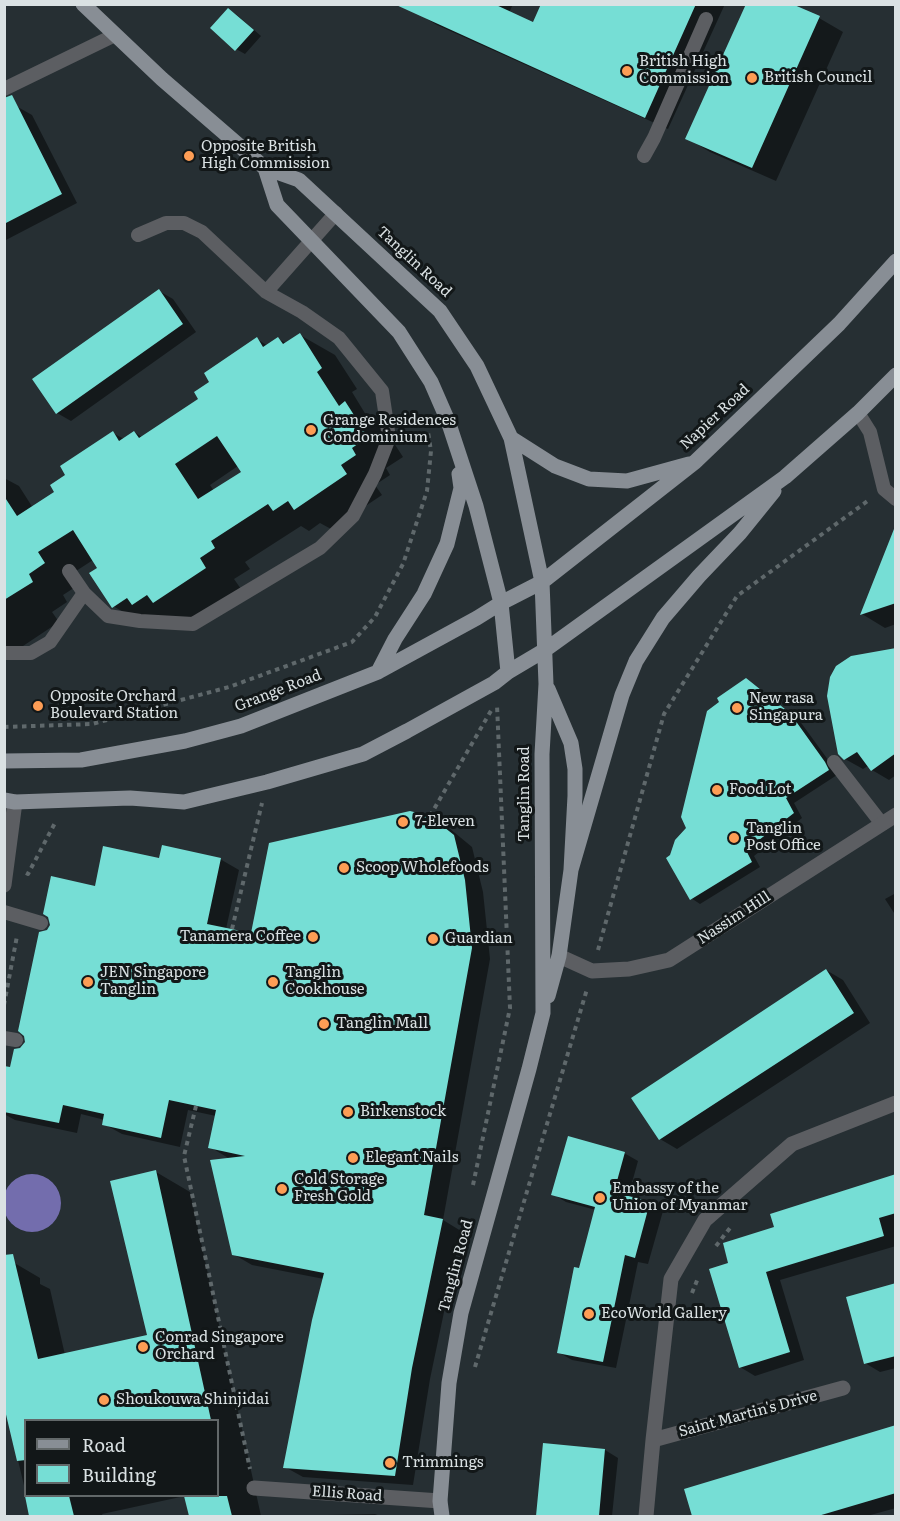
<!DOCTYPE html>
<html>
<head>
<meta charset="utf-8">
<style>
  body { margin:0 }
  #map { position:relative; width:900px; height:1521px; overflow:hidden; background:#262f33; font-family:Literata,serif }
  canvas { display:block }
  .frame { position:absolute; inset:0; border:6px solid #dae1e3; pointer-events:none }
  .legend { position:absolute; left:24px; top:1419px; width:195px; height:78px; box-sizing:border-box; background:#121718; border:2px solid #626869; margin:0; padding:8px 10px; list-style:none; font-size:18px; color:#dae1e3 }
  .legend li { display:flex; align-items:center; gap:12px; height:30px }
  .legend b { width:30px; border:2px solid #626869 }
</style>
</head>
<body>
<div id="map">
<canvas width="900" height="1521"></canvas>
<div class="frame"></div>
<ul class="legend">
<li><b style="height:8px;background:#888e95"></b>Road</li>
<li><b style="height:16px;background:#76ded5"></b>Building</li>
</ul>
</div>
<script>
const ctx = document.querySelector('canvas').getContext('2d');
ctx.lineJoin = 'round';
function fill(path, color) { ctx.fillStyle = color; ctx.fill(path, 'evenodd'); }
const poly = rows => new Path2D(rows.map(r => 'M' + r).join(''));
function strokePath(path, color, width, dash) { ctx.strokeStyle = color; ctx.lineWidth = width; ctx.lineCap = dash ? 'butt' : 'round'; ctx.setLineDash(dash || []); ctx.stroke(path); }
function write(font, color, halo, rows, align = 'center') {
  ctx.font = font + ' Literata,serif'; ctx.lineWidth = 6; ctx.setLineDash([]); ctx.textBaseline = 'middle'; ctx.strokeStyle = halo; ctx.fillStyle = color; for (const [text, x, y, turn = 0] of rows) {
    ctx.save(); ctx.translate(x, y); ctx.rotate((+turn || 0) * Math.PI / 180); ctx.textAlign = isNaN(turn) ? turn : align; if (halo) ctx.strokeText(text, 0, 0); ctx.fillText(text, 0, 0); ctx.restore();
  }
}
fill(poly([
  '3 1203a29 29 0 1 1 58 0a29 29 0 1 1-58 0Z'
]), '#736dad');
fill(poly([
  [418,4,513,4,509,13,534,24,543,4,725,4,668,129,437,25,415,12],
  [228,9,237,15,261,36,245,54,236,49],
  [819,18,843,32,776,181,710,152,687,138],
  [16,106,32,115,77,203,4,241,4,111],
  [159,291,173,299,196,332,71,421,57,413],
  [300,335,335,355,357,389,352,392,366,415,381,423,403,457,386,468,390,475,375,485,382,495,331,529,320,523,309,531,301,526,245,562,250,569,234,579,241,589,190,623,149,627,113,606,99,569,93,560,73,573,80,584,63,595,67,602,52,612,59,622,8,656,4,654,4,478,19,486,33,508,56,493,67,476,113,433,124,439,134,432,142,437,200,399,211,382,257,339,268,346,278,339,286,343],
  [238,466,243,473,214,491,210,485],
  [896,557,896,624,885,628,862,614,883,562],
  [896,650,896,775,889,780,872,770,868,766,863,769,845,759],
  [746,680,755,685,799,720,834,768,837,775,794,803,802,818,754,856,760,867,700,904,691,898,688,829],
  [430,817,449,828,472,847,483,892,490,959,443,1220,461,1231,430,1379,413,1485,303,1477,285,1467,324,1279,252,1265,233,1254,230,1159,210,1147,216,1116,188,1110,180,1147,122,1134,104,1124,105,1120,81,1114,77,1133,15,1120,4,1114,4,1070,12,1068,20,1050,26,1042,48,931,96,888,160,860,220,859,239,870,226,929,252,934],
  [896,893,896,916,885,899],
  [826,970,843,980,870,1023,677,1149,660,1139],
  [624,1153,638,1161,628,1197,649,1203,663,1211,648,1264,638,1262,616,1368,572,1360,558,1352,596,1210,566,1202,553,1194],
  [156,1172,190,1192,261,1516,191,1516,186,1496,218,1496,218,1420,26,1420,26,1494,4,1401,6,1258,40,1278,40,1284,50,1289,65,1355,148,1336],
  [896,1176,896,1246,780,1280,804,1360,755,1376,740,1367,730,1264,776,1228],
  [896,1285,896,1368,880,1372,865,1363],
  [896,1427,896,1508,867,1516,693,1516,686,1490],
  [544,1445,605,1450,618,1458,612,1516,538,1516],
  [26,1496,185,1496,102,1514,103,1516,31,1516],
  [375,1514,380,1516,279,1516]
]), '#0007');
fill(poly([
  [394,4,494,4,533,22,541,4,696,4,645,118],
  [746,4,792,4,820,16,752,168,685,139],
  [228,8,254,30,235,51,210,28],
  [12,95,62,194,4,224,4,98],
  [159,289,183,324,56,414,32,379],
  [300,333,322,368,317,372,339,406,345,401,368,437,352,448,356,455,341,465,347,474,294,510,288,501,273,511,268,504,211,541,215,548,200,558,206,568,153,603,147,595,132,605,127,598,112,608,89,573,97,568,73,530,38,552,45,563,29,574,33,582,4,600,4,496,17,516,54,492,50,485,65,475,60,466,113,431,119,441,134,431,139,438,198,399,194,392,209,382,204,373,257,337,263,347,278,337,283,344],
  [217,436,241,472,198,499,175,464],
  [894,529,896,603,860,615],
  [896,648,896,753,871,771,857,752,844,760,838,754,827,696,830,677,836,666,851,656],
  [746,678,790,713,825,762,829,770,786,798,794,813,746,850,752,862,690,900,666,858,670,855,675,840,686,828,681,817,707,711,719,702,717,698],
  [410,811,430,816,454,835,465,880,472,948,424,1215,443,1219,412,1368,395,1476,283,1468,312,1320,324,1273,232,1255,210,1160,245,1156,208,1148,216,1110,169,1100,161,1138,102,1125,104,1114,63,1105,59,1123,4,1112,4,1066,10,1067,14,1049,20,1048,25,1042,24,1036,18,1031,39,932,47,930,50,925,48,917,43,914,51,876,95,886,103,846,159,858,162,845,221,858,207,924,251,933,269,843],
  [826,969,854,1013,659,1140,631,1098],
  [568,1136,625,1152,614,1192,650,1202,635,1258,625,1255,603,1362,557,1353,574,1267,579,1268,595,1207,551,1195],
  [156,1170,211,1420,26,1420,26,1460,17,1461,4,1406,4,1255,13,1254,38,1359,147,1335,110,1181],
  [896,1174,896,1213,879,1218,884,1236,766,1272,790,1352,739,1368,709,1269,728,1263,723,1243,774,1227,770,1214],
  [896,1283,896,1356,864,1364,846,1297],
  [896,1425,896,1493,818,1516,692,1516,684,1489],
  [543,1443,605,1449,599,1516,536,1516],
  [25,1496,69,1496,74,1516,29,1516],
  [184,1496,227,1496,232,1516,189,1516]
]), '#76ded5');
strokePath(poly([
  [4,727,92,724,229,687,352,642,375,617,403,564,427,491,431,451,428,432],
  [430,816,492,709],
  [26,873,28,874,56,821],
  [232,929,262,803],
  [598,950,664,714,737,596,869,500],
  [4,1005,17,936],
  [196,1106,184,1156,250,1469],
  [473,1185,510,1008,497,705],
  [716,1246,730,1228],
  [692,1293,698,1278],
  [475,1367,587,989]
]), '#5f686b', 4, [4.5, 4.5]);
strokePath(poly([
  [4,89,115,35],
  [644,156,654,138,706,19],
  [266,292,336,213],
  [858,413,870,432,884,489,896,499],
  [69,571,84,593,108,616,140,621,193,624,320,548,353,516,375,474,389,438,382,391,339,338,302,312,266,292,202,232,184,223,166,223,138,235],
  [4,653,31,653,50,642,84,593],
  [834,762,882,824],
  [4,912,41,923],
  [4,1038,16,1040]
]), '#5c5e62', 14);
strokePath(poly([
  [4,885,15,802],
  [559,956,592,971,629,969,669,960,896,815],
  [653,1440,843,1388],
  [254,1488,440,1501],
  [646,1516,653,1440,671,1279,705,1220,792,1144,896,1103]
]), '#5c5e62', 15);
strokePath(poly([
  [83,4,162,79,265,168,299,180,440,311,477,366,511,438,542,582,546,684,542,754,543,1013,529,1069,461,1313,449,1383,440,1501,442,1516],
  [265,168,277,205,399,332,431,382,448,421,476,506,501,603,508,672],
  [511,438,555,466,589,479,627,481,689,464],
  [378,672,395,639,424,594,447,544,461,488,459,474],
  [548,689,571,743,575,769,575,796,571,870,559,956,548,996],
  [4,761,81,760,185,741,241,726,378,672,477,618,501,603,542,582,695,462,839,324,896,261],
  [4,800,15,802,130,798,184,802,267,782,363,754,407,731,494,683,508,672,545,650,785,477,858,413,896,375],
  [571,870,622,695,636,661,663,618,699,576,740,533,774,491]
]), '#888e95', 15);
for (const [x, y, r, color] of [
  [627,71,6,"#fd9d55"],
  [752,78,6,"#fd9d55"],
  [189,156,6,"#fd9d55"],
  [311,430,6,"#fd9d55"],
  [38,706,6,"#fd9d55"],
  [737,708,6,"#fd9d55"],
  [717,790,6,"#fd9d55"],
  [403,822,6,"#fd9d55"],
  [734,838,6,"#fd9d55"],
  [344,868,6,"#fd9d55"],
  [313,937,6,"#fd9d55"],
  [433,939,6,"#fd9d55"],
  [88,982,6,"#fd9d55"],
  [273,982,6,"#fd9d55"],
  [324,1024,6,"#fd9d55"],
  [348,1112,6,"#fd9d55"],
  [353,1158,6,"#fd9d55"],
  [282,1189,6,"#fd9d55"],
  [600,1198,6,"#fd9d55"],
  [589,1314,6,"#fd9d55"],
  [143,1347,6,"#fd9d55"],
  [104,1400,6,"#fd9d55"],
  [390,1463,6,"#fd9d55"]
]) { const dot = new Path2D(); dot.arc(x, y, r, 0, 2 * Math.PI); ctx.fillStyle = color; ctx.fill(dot); strokePath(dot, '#121718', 2); }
write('15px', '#dae1e3', '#121718', [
  ["British High",639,62],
  ["Commission",639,79],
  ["British Council",764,78],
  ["Opposite British",201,147],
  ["High Commission",201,164],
  ["Grange Residences",323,421],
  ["Condominium",323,438],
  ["Opposite Orchard",50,697],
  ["Boulevard Station",50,714],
  ["New rasa",749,699],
  ["Singapura",749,716],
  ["Food Lot",729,790],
  ["7-Eleven",415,822],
  ["Tanglin",746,829],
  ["Post Office",746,846],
  ["Scoop Wholefoods",356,868],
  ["Tanamera Coffee",301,937,"right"],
  ["Guardian",445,939],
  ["JEN Singapore",100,973],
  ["Tanglin",100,990],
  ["Tanglin",285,973],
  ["Cookhouse",285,990],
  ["Tanglin Mall",336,1024],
  ["Birkenstock",360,1112],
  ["Elegant Nails",365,1158],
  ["Cold Storage",294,1180],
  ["Fresh Gold",294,1197],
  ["Embassy of the",612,1189],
  ["Union of Myanmar",612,1206],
  ["EcoWorld Gallery",601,1314],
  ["Conrad Singapore",155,1338],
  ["Orchard",155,1355],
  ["Shoukouwa Shinjidai",116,1400],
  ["Trimmings",402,1463]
], 'left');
write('15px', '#dae1e3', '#121718', [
  ["Tanglin Road",414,262,43],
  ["Napier Road",715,417,-43],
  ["Grange Road",278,691,-21],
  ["Tanglin Road",525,794,-90],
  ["Nassim Hill",734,918,-33],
  ["Tanglin Road",456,1266,-75],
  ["Saint Martin's Drive",748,1414,-15],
  ["Ellis Road",347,1494,4]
]);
</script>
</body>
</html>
